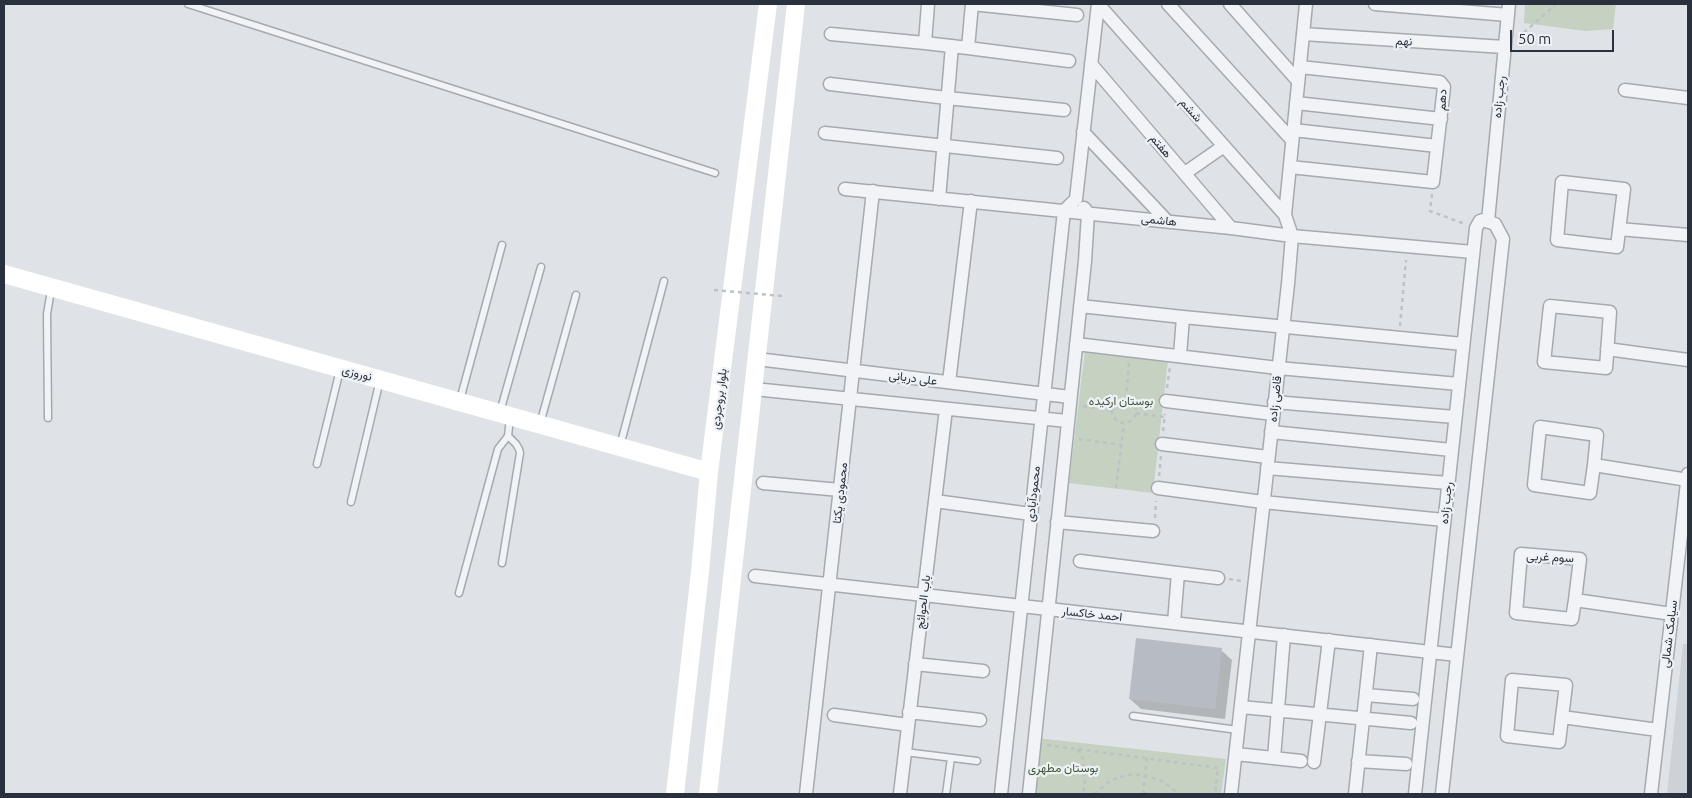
<!DOCTYPE html>
<html>
<head>
<meta charset="utf-8">
<style>
  body { margin:0 }
  #map { position:relative; width:1692px; height:798px; overflow:hidden; background:#dfe3e7; font-family:Ubuntu,sans-serif }
  canvas { display:block }
  .frame { position:absolute; inset:0; border:5px solid #29313e; pointer-events:none }
  .scale { position:absolute; left:1510px; top:30px; width:104px; height:22px; box-sizing:border-box; border:2px solid #29313e; border-top:0; padding-left:6px; font-size:15px; line-height:18px; white-space:nowrap; color:#29313e; -webkit-text-stroke:4px #eef1f5; paint-order:stroke }
</style>
</head>
<body>
<div id="map">
<canvas width="1692" height="798"></canvas>
<div class="frame"></div>
<div class="scale">50 m</div>
</div>
<script>
const ctx = document.querySelector('canvas').getContext('2d');
ctx.lineJoin = 'round';
function fill(path, color) { ctx.fillStyle = color; ctx.fill(path, 'evenodd'); }
const poly = rows => new Path2D(rows.map(r => 'M' + r).join(''));
function strokePath(path, color, width, dash) { ctx.strokeStyle = color; ctx.lineWidth = width; ctx.lineCap = dash ? 'butt' : 'round'; ctx.setLineDash(dash || []); ctx.stroke(path); }
function write(font, color, halo, rows, align = 'center') {
  ctx.font = font + ' Ubuntu,Vazirmatn,sans-serif'; ctx.lineWidth = 4.5; ctx.setLineDash([]); ctx.textBaseline = 'middle'; ctx.strokeStyle = halo; ctx.fillStyle = color; for (const [text, x, y, turn = 0] of rows) {
    ctx.save(); ctx.translate(x, y); ctx.rotate((+turn || 0) * Math.PI / 180); ctx.textAlign = isNaN(turn) ? turn : align; if (halo) ctx.strokeText(text, 0, 0); ctx.fillText(text, 0, 0); ctx.restore();
  }
}
fill(poly([
  [1683,644,1688,644,1688,794,1667,794]
]), '#cdd2d9');
fill(poly([
  [1525,4,1616,4,1613,29,1585,31,1524,23],
  [1085,350,1168,360,1153,493,1069,483],
  [1037,738,1226,759,1221,794,1031,794]
]), '#c5d1c1');
fill(poly([
  [1221,650,1232,660,1225,719,1141,709,1130,699]
]), '#0003');
fill(poly([
  [1136,638,1222,648,1215,709,1129,699]
]), '#b7bcc4');
const lane = poly([
  [188,4,715,173],
  [460,400,502,245],
  [500,412,541,267],
  [48,418,47,314,51,290],
  [540,424,576,295],
  [620,446,664,281],
  [317,464,340,370],
  [351,502,380,380],
  [502,563,520,453,519,449,516,444,508,436],
  [459,593,498,449,508,436,510,418],
  [1133,716,1238,730],
  [905,752,977,761],
  [946,794,951,758]
]);
const street = poly([
  [928,4,925,43,968,48,972,4,1077,15],
  [1098,4,1285,215],
  [1168,4,1292,140],
  [1230,4,1298,81],
  [1375,4,1508,15],
  [831,34,925,43],
  [1303,34,1504,47],
  [968,48,1069,61],
  [1091,64,1231,228],
  [830,84,947,98,1064,110],
  [1625,90,1688,98],
  [1296,103,1441,119],
  [1293,130,1437,146],
  [1083,132,1167,221],
  [825,133,1057,158],
  [1290,167,1433,182,1444,87,1440,82,1300,67],
  [1185,173,1224,146],
  [1562,182,1624,189,1617,247,1557,240,1562,182],
  [845,189,1231,228,1292,236,1473,252],
  [939,199,952,46],
  [1488,221,1509,4],
  [1619,229,1688,235],
  [1080,306,1183,317,1463,344],
  [1550,306,1610,312,1606,368,1544,362,1550,306],
  [1076,344,1278,368,1459,384],
  [1607,349,1688,360],
  [1180,356,1183,317],
  [757,359,1070,397],
  [949,382,971,201],
  [754,389,1067,421],
  [1166,401,1273,414],
  [1274,402,1455,417],
  [1271,432,1452,450],
  [1162,444,1268,457],
  [1594,465,1590,493,1534,485,1540,427,1597,435,1594,465,1688,480],
  [1267,468,1448,483],
  [763,483,840,490],
  [1158,488,1263,502,1444,520],
  [935,501,1031,514],
  [1057,522,1153,531],
  [1080,561,1218,578],
  [755,576,1457,655],
  [1575,600,1572,619,1516,613,1521,554,1580,559,1575,600,1672,614],
  [1174,623,1178,573],
  [915,664,983,671],
  [1366,695,1413,699],
  [1241,707,1411,723],
  [909,712,980,720],
  [834,715,908,725],
  [1562,717,1559,742,1507,736,1512,680,1566,685,1562,717,1658,730],
  [1236,754,1301,761],
  [1274,758,1284,635],
  [1358,761,1406,764],
  [1314,762,1329,640],
  [806,794,873,191],
  [900,794,946,409],
  [1001,794,1064,211,1076,199,1098,4],
  [1029,794,1085,261,1088,213,1084,208],
  [1231,794,1288,284,1292,236,1285,215,1306,4],
  [1355,794,1371,645],
  [1415,794,1476,228,1480,221,1483,220,1495,224,1503,239,1442,794],
  [1651,794,1688,474]
]);
strokePath(lane, '#a5aab1', 9);
strokePath(street, '#a5aab1', 15);
strokePath(poly([
  [1518,36,1519,37,1556,4],
  [1432,194,1430,211,1465,224],
  [1400,326,1406,260],
  [1167,388,1170,367],
  '1112 411a12 12 0 1 1 24 0a12 12 0 1 1-24 0Z',
  [1126,399,1129,363],
  [1083,406,1112,411],
  [1136,413,1164,417],
  [1163,431,1165,414],
  [1079,439,1122,445],
  [1159,476,1161,456],
  [1116,488,1124,424],
  [1155,518,1156,501],
  [1229,579,1241,581],
  [1047,745,1218,768,1215,794],
  [1078,749,1083,759,1085,786,1082,794],
  [1143,793,1156,794],
  [1094,794,1111,780,1128,775,1145,775,1164,782,1179,794],
  [1143,794,1147,758]
]), '#bec1c6', 2.5, [4, 4]);
strokePath(lane, '#f2f3f6', 6);
strokePath(street, '#f2f3f6', 12);
strokePath(poly([
  [4,274,709,472],
  [675,794,700,572,709,472,768,4],
  [708,794,796,4]
]), '#fff', 18);
strokePath(poly([
  [714,290,782,296]
]), '#bec1c6', 2.5, [4, 4]);
write('12px', '#29313e', '#eef1f5', [
  ["نهم",1404,41,3],
  ["رجب زاده",1499,97,-84],
  ["دهم",1442,100,-87],
  ["ششم",1191,110,48],
  ["هفتم",1161,146,50],
  ["هاشمی",1159,220,6],
  ["نوروزی",357,373,15],
  ["علی دریانی",913,378,7],
  ["بلوار بروجردی",719,399,-83],
  ["قاضی زاده",1275,399,-84],
  ["محمودی یکتا",840,493,-84],
  ["محمودآبادی",1033,494,-84],
  ["رجب زاده",1446,503,-84],
  ["سوم غربی",1550,557,3],
  ["باب الحوائج",923,602,-83],
  ["احمد خاکسار",1092,614,6],
  ["سیامک شمالی",1669,634,-83]
]);
write('12px', '#3e5937', '#eef1f5', [
  ["بوستان ارکیده",1121,401],
  ["بوستان مطهری",1063,768]
]);
</script>
</body>
</html>
